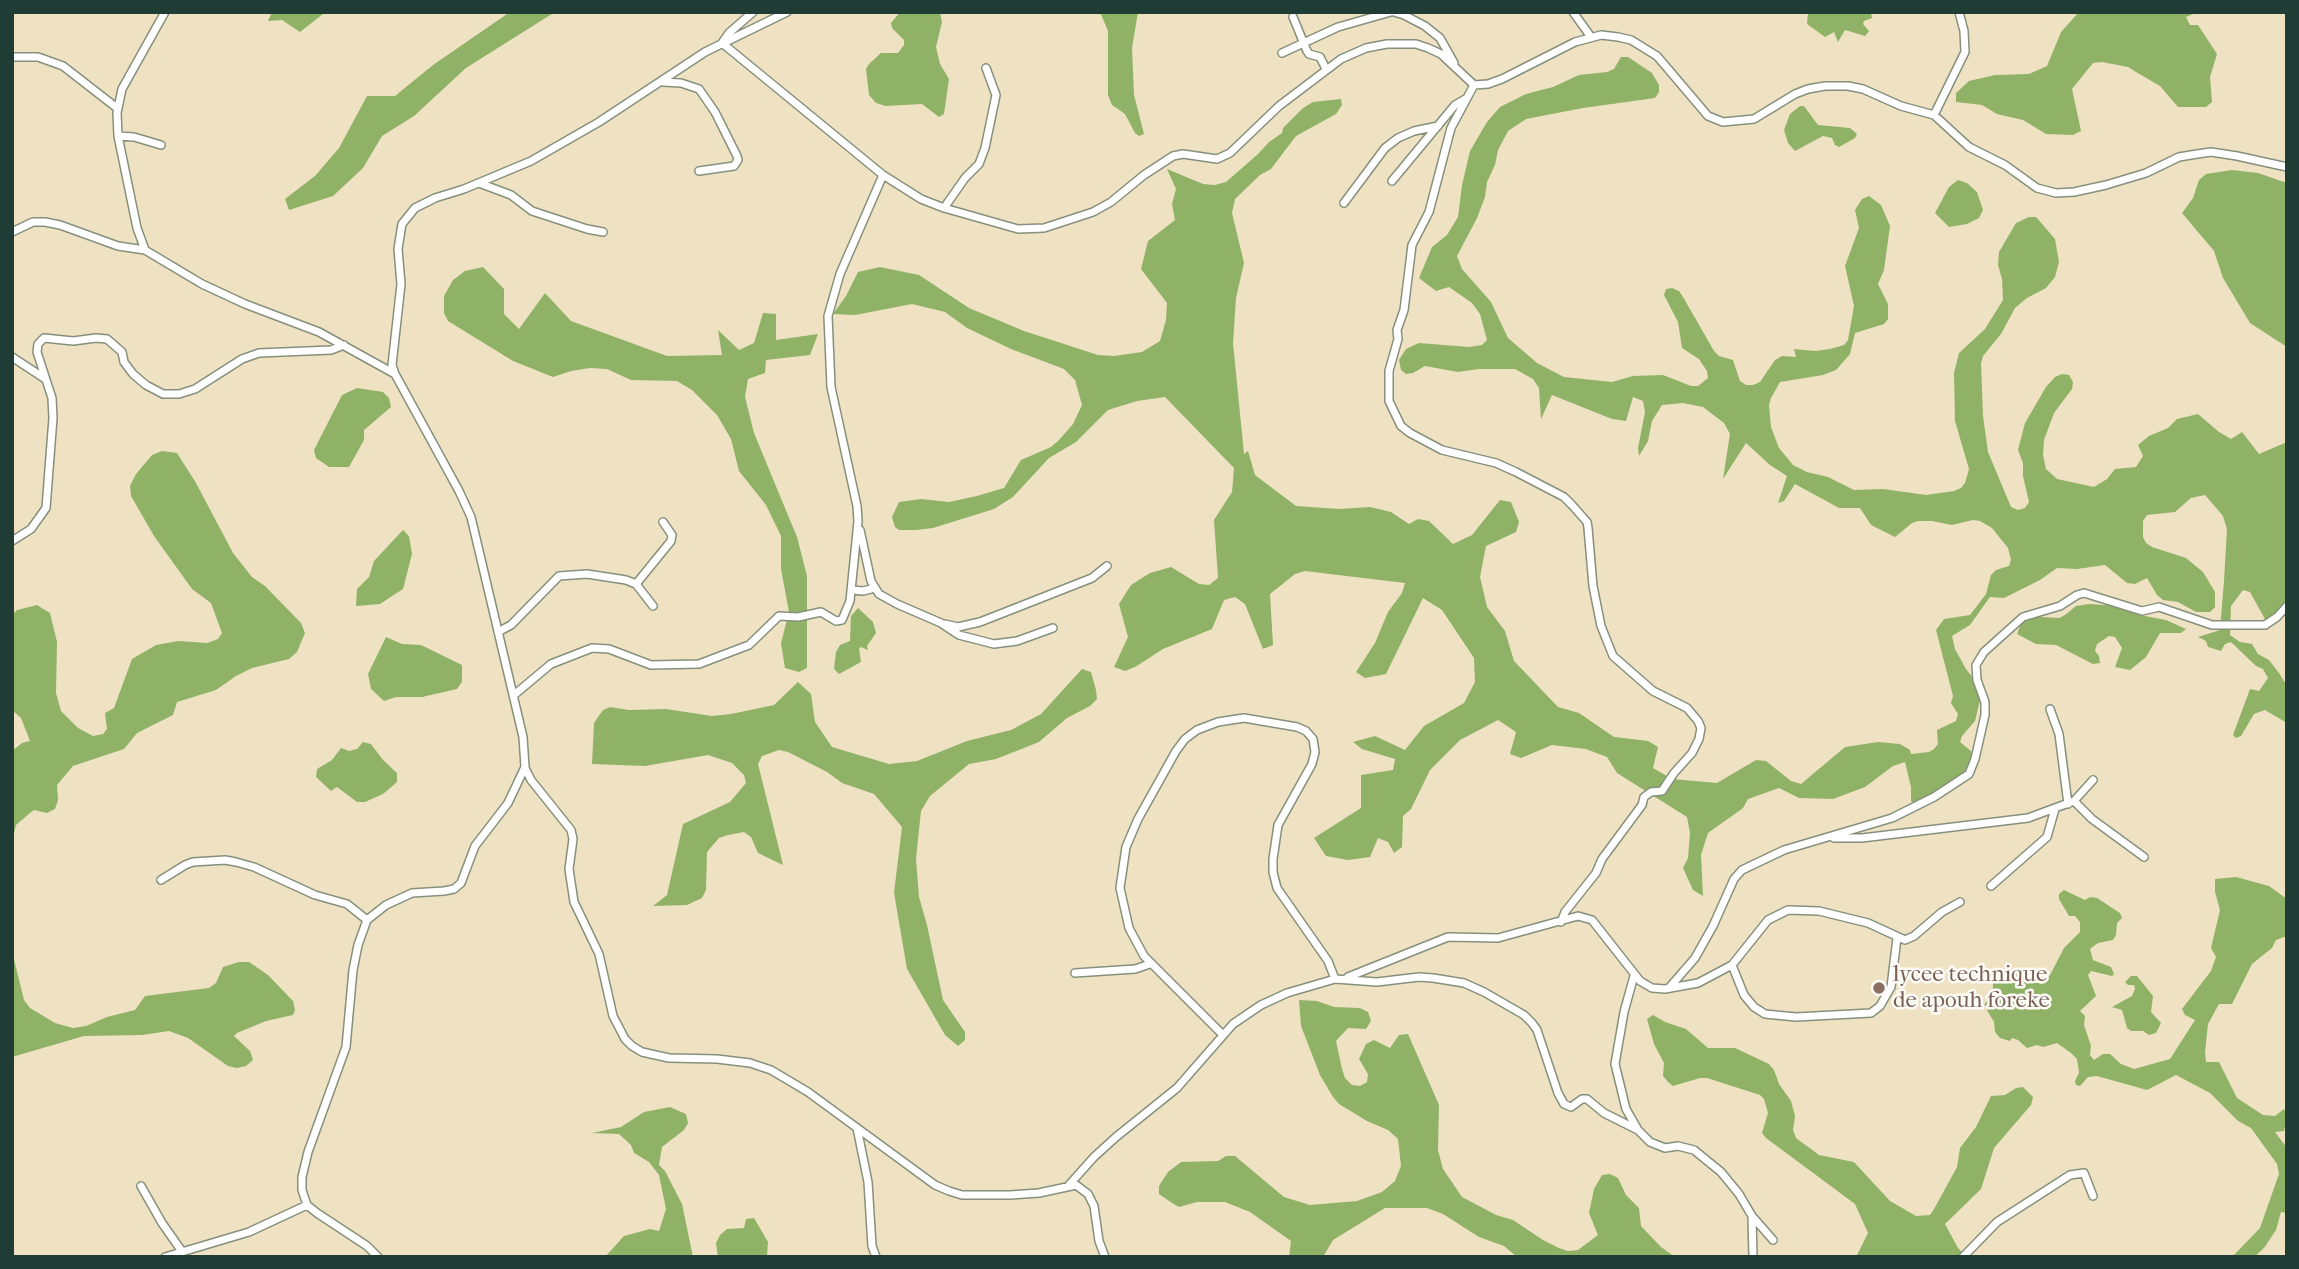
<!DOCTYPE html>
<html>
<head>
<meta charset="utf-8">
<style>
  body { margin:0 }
  #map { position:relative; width:2299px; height:1269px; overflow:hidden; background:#eee2c3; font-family:"IM FELL French Canon",serif }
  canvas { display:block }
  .frame { position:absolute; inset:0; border:14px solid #1f3d34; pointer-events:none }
</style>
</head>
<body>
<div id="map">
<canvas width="2299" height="1269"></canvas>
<div class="frame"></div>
</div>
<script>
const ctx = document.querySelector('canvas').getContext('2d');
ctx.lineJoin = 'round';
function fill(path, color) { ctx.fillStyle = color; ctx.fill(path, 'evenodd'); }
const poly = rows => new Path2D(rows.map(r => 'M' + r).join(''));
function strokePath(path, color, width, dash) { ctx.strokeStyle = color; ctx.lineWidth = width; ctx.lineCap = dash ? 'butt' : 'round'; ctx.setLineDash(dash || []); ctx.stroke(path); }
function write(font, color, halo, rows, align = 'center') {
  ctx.font = font + ' "IM FELL French Canon",serif'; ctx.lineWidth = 5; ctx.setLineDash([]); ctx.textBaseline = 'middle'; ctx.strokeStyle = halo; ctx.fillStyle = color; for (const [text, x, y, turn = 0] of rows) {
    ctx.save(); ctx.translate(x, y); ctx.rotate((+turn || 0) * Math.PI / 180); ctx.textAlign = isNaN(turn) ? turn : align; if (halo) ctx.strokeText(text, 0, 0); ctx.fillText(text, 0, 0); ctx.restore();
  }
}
fill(poly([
  [272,12,321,12,323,14,300,32,282,20,268,21],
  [510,12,555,12,466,68,414,116,382,136,363,168,333,196,289,210,285,199,315,176,339,148,367,96,395,96,433,65],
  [900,12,940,12,942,22,936,47,940,64,949,79,944,114,939,117,922,104,886,106,876,103,869,95,866,69,869,64,881,53,898,53,904,45,904,40,892,28,891,23],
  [1100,12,1138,12,1132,48,1134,95,1144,134,1139,136,1135,133,1125,114,1112,105,1108,95,1108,31],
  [1808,12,1819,12,1820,14,1825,12,1871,12,1872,18,1864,21,1863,24,1869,31,1865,36,1845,30,1838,42,1834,32,1825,37,1807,24],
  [2079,12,2198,12,2186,17,2190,25,2198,25,2217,54,2210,77,2212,102,2206,107,2178,107,2160,86,2136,72,2128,67,2102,62,2093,63,2072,89,2081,131,2073,135,2046,134,2023,120,1997,114,1982,105,1956,102,1956,93,1969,81,1995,75,2029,74,2047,66,2061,32],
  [1621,57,1628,57,1652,73,1659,85,1659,92,1655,98,1583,108,1526,119,1508,131,1498,150,1495,165,1487,182,1485,197,1477,218,1457,256,1462,269,1491,302,1508,338,1537,363,1564,377,1612,382,1633,376,1663,375,1691,386,1698,386,1708,378,1707,371,1699,359,1682,348,1678,322,1664,295,1666,289,1672,288,1679,291,1683,297,1714,351,1719,356,1733,360,1740,381,1746,385,1753,385,1760,382,1775,360,1782,356,1796,357,1794,349,1815,351,1830,349,1844,345,1848,340,1854,306,1845,266,1859,228,1855,210,1862,199,1869,196,1881,205,1890,226,1884,270,1878,284,1888,304,1888,319,1884,324,1855,333,1850,354,1836,370,1823,375,1780,382,1771,398,1769,405,1771,427,1779,448,1793,465,1807,472,1828,477,1854,490,1883,489,1926,495,1954,491,1961,488,1965,483,1969,469,1955,421,1954,373,1959,353,1985,329,2003,300,2002,279,1998,265,1999,252,2016,223,2029,217,2036,217,2055,239,2059,262,2055,277,2046,288,2027,298,2015,308,2001,334,1983,356,1981,363,1983,416,1988,452,2011,507,2018,510,2025,508,2029,502,2023,476,2023,463,2018,450,2025,423,2046,387,2055,377,2062,374,2069,375,2073,382,2072,389,2054,413,2044,440,2043,455,2046,469,2057,479,2094,487,2107,479,2115,469,2136,467,2143,456,2138,445,2149,436,2168,428,2177,419,2198,414,2219,432,2231,439,2242,432,2259,454,2287,442,2287,600,2275,616,2266,621,2250,592,2243,590,2231,606,2230,635,2240,642,2252,644,2258,654,2269,660,2279,673,2287,686,2287,723,2265,710,2254,714,2241,736,2236,738,2233,735,2250,689,2259,691,2268,678,2263,669,2256,666,2231,642,2225,644,2221,651,2208,647,2206,641,2198,637,2220,630,2224,581,2227,529,2223,516,2205,495,2191,498,2175,512,2147,515,2143,521,2143,537,2146,543,2152,547,2186,558,2203,572,2215,592,2215,607,2210,612,2196,612,2178,602,2163,600,2157,595,2147,578,2135,584,2127,583,2105,565,2077,569,2057,568,2040,580,2004,598,1990,597,1970,625,1952,636,1955,649,1966,669,1980,687,1980,700,1975,721,1962,736,1960,742,1971,751,1975,765,1949,789,1916,805,1911,801,1911,787,1905,762,1893,766,1865,787,1833,799,1799,798,1779,788,1748,799,1743,808,1708,833,1701,855,1703,896,1693,890,1683,868,1688,858,1690,833,1687,817,1617,773,1607,757,1586,749,1552,745,1521,758,1510,754,1516,732,1498,720,1460,740,1430,770,1411,809,1403,816,1402,847,1394,853,1388,842,1378,838,1370,857,1348,860,1326,856,1314,838,1361,808,1361,775,1393,770,1395,759,1362,749,1353,742,1375,736,1405,750,1424,726,1464,703,1475,682,1474,658,1442,610,1423,598,1386,674,1365,678,1356,672,1375,643,1388,612,1402,593,1405,583,1305,571,1295,574,1270,594,1273,645,1263,649,1245,604,1235,597,1224,600,1212,629,1163,649,1135,667,1125,671,1114,667,1128,637,1119,604,1131,585,1150,573,1171,567,1199,584,1209,585,1218,578,1214,520,1232,492,1234,468,1165,397,1137,401,1108,410,1076,442,1049,458,1013,497,994,509,933,528,916,530,899,530,895,527,892,517,899,502,921,499,949,502,977,496,1004,488,1021,460,1051,447,1059,440,1073,424,1082,405,1075,380,1064,369,1011,349,967,328,945,312,912,304,855,315,833,314,846,296,858,272,880,267,919,275,969,308,1024,331,1098,355,1114,356,1142,352,1160,341,1166,320,1167,303,1141,269,1148,241,1175,220,1172,204,1176,189,1167,169,1203,184,1215,185,1226,182,1258,154,1269,142,1282,133,1283,128,1303,108,1313,102,1341,99,1342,105,1336,114,1296,136,1271,169,1260,175,1235,199,1232,213,1244,263,1236,298,1233,343,1244,454,1248,451,1255,475,1296,506,1339,509,1370,507,1391,512,1409,524,1418,519,1429,521,1453,544,1472,535,1500,500,1511,502,1519,522,1516,532,1486,546,1480,577,1487,607,1505,631,1514,661,1558,707,1579,713,1614,737,1648,741,1658,747,1653,768,1672,779,1717,783,1756,760,1766,761,1791,781,1801,784,1845,747,1878,742,1900,744,1910,750,1911,754,1929,752,1934,749,1938,744,1937,730,1956,721,1958,714,1951,703,1953,696,1936,630,1944,619,1970,615,1986,594,1991,575,1996,570,2009,566,2011,560,2008,548,1992,528,1980,521,1973,520,1952,525,1932,521,1918,521,1912,523,1895,537,1871,525,1860,508,1839,508,1795,484,1784,501,1778,503,1787,476,1770,465,1746,443,1723,479,1730,434,1724,423,1703,407,1683,403,1662,405,1652,421,1648,441,1639,456,1638,448,1645,412,1643,401,1633,397,1626,421,1612,419,1552,395,1541,419,1539,388,1533,379,1515,369,1479,369,1458,372,1425,366,1413,373,1406,374,1401,370,1399,360,1406,349,1419,343,1469,347,1482,345,1487,340,1480,314,1472,303,1449,287,1436,291,1419,278,1432,247,1447,235,1458,217,1462,185,1470,151,1487,122,1500,107,1526,94,1553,87,1579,75,1607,72,1614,69],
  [1800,106,1804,106,1818,125,1850,128,1857,134,1855,138,1839,147,1835,145,1832,138,1823,136,1795,151,1788,143,1784,130,1790,114],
  [2232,170,2258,173,2287,183,2287,347,2250,323,2223,278,2214,251,2182,213,2193,198,2199,180,2206,174],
  [1958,180,1967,183,1977,192,1983,210,1979,218,1967,224,1949,227,1935,213,1949,187],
  [483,267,504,289,504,314,519,329,545,293,571,321,667,356,722,355,718,330,739,350,754,343,763,313,776,314,776,340,818,334,810,355,766,360,765,373,748,379,745,397,754,433,797,537,807,576,807,668,799,672,785,668,781,643,789,612,781,569,781,536,766,505,739,471,731,439,717,415,692,390,677,381,631,380,607,369,590,368,571,371,553,377,513,361,448,321,444,313,444,296,453,280,465,271],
  [357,388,383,392,389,398,391,407,364,430,364,440,349,467,329,467,316,458,314,450,342,395],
  [162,451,177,453,196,483,233,553,252,577,265,586,301,623,305,633,297,652,289,659,252,668,236,676,216,690,177,702,173,715,137,733,124,749,73,766,57,785,58,800,55,809,47,813,34,810,30,813,16,825,12,843,12,751,22,743,30,741,21,718,12,710,12,615,17,610,37,605,50,613,57,642,56,693,61,711,78,728,93,736,103,734,107,729,105,713,114,708,132,659,156,645,178,641,207,643,218,639,222,633,211,603,192,589,154,536,131,496,130,486,136,474,152,455],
  [403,530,409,536,412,554,403,589,380,604,356,606,357,589,369,577,374,561],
  [2089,604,2118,606,2145,616,2166,620,2186,629,2181,633,2160,633,2146,657,2130,670,2115,667,2122,648,2115,637,2109,636,2097,644,2095,651,2099,656,2100,663,2093,664,2056,645,2036,644,2017,634,2024,616,2059,618,2065,615,2076,606],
  [858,608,873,622,876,633,867,646,868,650,861,647,859,649,861,662,839,674,834,669,836,652,840,645,850,641,851,616],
  [386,637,402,644,421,645,462,665,462,682,457,689,422,697,396,697,384,701,371,689,368,674],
  [1082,669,1091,672,1096,690,1097,699,1090,706,1067,718,1039,742,996,759,969,764,930,796,921,811,916,859,919,897,927,925,943,1000,965,1032,965,1040,958,1046,945,1035,907,969,894,893,902,827,874,794,842,783,827,772,788,752,779,750,762,756,758,764,760,772,783,865,758,853,751,837,744,832,728,835,719,838,707,852,706,890,702,898,687,905,653,906,667,895,683,824,730,802,746,783,744,775,732,763,708,755,645,766,592,764,594,723,603,710,610,707,629,710,666,709,712,716,731,714,774,705,798,682,811,694,815,722,832,747,889,764,917,761,967,741,1011,730,1041,714],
  [363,742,371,744,383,760,397,773,397,782,383,794,365,802,357,802,337,787,331,791,316,777,317,769,332,760,341,748,349,751,357,749],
  [2236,877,2269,886,2287,899,2287,936,2276,940,2272,948,2252,964,2232,1004,2219,1004,2208,1024,2205,1052,2206,1062,2219,1062,2237,1098,2263,1115,2275,1116,2284,1109,2287,1116,2284,1131,2275,1132,2287,1148,2287,1213,2281,1212,2276,1230,2264,1248,2254,1257,2232,1257,2260,1228,2279,1174,2277,1164,2251,1128,2238,1121,2210,1093,2176,1075,2147,1090,2097,1076,2088,1077,2080,1086,2076,1085,2075,1081,2079,1073,2077,1059,2071,1053,2057,1043,2043,1047,2037,1045,2027,1048,2018,1040,2012,1038,2010,1041,2000,1038,1995,1032,1994,1022,1984,1005,1993,994,1993,972,1998,969,2007,971,2011,969,2034,982,2042,984,2050,975,2064,948,2080,932,2080,922,2075,916,2069,916,2059,899,2059,894,2064,890,2085,900,2090,897,2097,898,2120,913,2122,918,2117,923,2116,935,2113,940,2098,943,2090,949,2093,960,2111,967,2114,974,2112,976,2091,971,2088,975,2096,996,2080,1011,2085,1016,2084,1025,2091,1046,2090,1055,2094,1060,2103,1054,2110,1054,2121,1064,2134,1069,2170,1059,2195,1020,2185,1015,2182,1009,2211,971,2216,957,2211,948,2220,910,2215,892,2215,879],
  [12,951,24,1000,30,1008,55,1023,73,1028,86,1026,107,1017,135,1010,145,996,209,988,216,983,223,967,239,962,249,962,268,975,293,1001,295,1010,293,1015,266,1021,237,1033,234,1036,250,1051,253,1060,246,1066,237,1068,228,1066,188,1038,169,1031,142,1035,84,1036,12,1057],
  [2131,976,2137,976,2153,996,2151,1012,2161,1023,2156,1033,2149,1035,2143,1031,2131,1031,2127,1028,2122,1010,2112,1007,2132,996,2135,989,2134,985,2128,985,2125,982],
  [1299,1000,1317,1001,1334,1007,1360,1008,1368,1012,1371,1021,1366,1029,1348,1028,1336,1041,1342,1069,1345,1078,1352,1085,1360,1086,1367,1082,1368,1074,1359,1059,1366,1044,1374,1040,1390,1048,1399,1035,1408,1034,1439,1105,1438,1150,1443,1169,1462,1197,1496,1215,1513,1220,1543,1240,1559,1248,1568,1251,1578,1250,1598,1235,1589,1213,1594,1189,1602,1175,1610,1174,1618,1178,1626,1195,1639,1208,1641,1226,1661,1247,1675,1257,1517,1257,1504,1246,1479,1237,1443,1214,1427,1208,1385,1208,1333,1240,1323,1257,1289,1257,1291,1241,1250,1212,1225,1202,1197,1202,1179,1207,1172,1203,1159,1194,1159,1186,1168,1172,1181,1162,1218,1161,1226,1156,1235,1156,1284,1197,1310,1205,1357,1201,1382,1192,1395,1181,1401,1166,1398,1139,1388,1130,1367,1121,1339,1104,1333,1097,1320,1075,1301,1026],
  [1653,1015,1665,1022,1686,1029,1708,1048,1735,1048,1769,1064,1774,1070,1779,1084,1791,1101,1795,1116,1793,1130,1796,1138,1819,1155,1854,1162,1890,1201,1916,1216,1930,1215,1934,1209,1957,1167,1960,1148,1976,1127,1991,1096,2005,1095,2016,1088,2023,1087,2033,1097,2031,1105,1994,1148,1981,1189,1945,1224,1958,1248,1967,1257,1856,1257,1868,1233,1855,1204,1766,1138,1762,1133,1768,1113,1764,1099,1760,1095,1707,1078,1700,1078,1673,1086,1668,1082,1663,1076,1664,1063,1654,1044,1647,1019],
  [670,1107,686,1114,688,1123,684,1130,662,1147,659,1165,665,1171,682,1204,693,1257,605,1257,624,1236,650,1229,659,1231,666,1209,659,1175,649,1162,634,1153,631,1145,619,1134,592,1133,621,1127,644,1112],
  [754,1218,768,1242,767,1257,718,1257,716,1243,720,1235,727,1229,744,1228,746,1219]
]), '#90b267');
const minor = poly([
  [753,12,729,33,722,43,883,175,921,199,944,208,1018,229,1044,228,1093,212,1111,202,1144,175,1173,156,1183,154,1217,159,1230,153,1279,106,1341,59,1366,48,1387,44,1416,44,1428,48,1441,54,1474,85,1488,84,1502,79,1575,42,1601,35,1618,37,1631,40,1657,56,1708,116,1723,122,1754,119,1795,94,1808,89,1825,86,1848,86,1863,89,1901,106,1934,115,1969,147,2005,165,2037,188,2056,193,2074,192,2106,185,2146,173,2179,157,2197,154,2211,152,2237,156,2287,167],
  [1394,12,1404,15,1425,26,1440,38,1454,63],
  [1573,12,1591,37],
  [1293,17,1307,51,1309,54,1320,57,1326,69],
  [1282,53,1338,27,1391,12],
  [12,57,38,57,63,66,117,108],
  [663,82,681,83,699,89,715,112,737,156,738,160,734,166,699,171],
  [1474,85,1451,128,1429,212,1412,245,1404,310,1397,330,1398,339,1389,371,1389,401,1401,426,1410,433,1442,450,1496,463,1516,472,1564,497,1572,505,1587,522,1588,528,1593,586,1601,626,1613,656,1653,691,1687,708,1698,721,1701,728,1699,739,1692,753,1674,773,1662,791,1651,792,1644,797,1642,805,1602,859,1596,873,1565,912,1561,922],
  [1934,115,1965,52,1964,31,1959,12],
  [118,136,134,137,161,145],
  [1392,181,1455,105,1467,98],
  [479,183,511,195,532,211,587,229,603,232],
  [1344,203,1385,148,1398,138,1414,131,1438,126],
  [944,208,965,178,979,164,985,148,996,95,986,68],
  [12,232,33,222,45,222,60,225,118,246,145,250,202,284,245,304,319,332,395,374],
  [145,250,137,228,118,136,117,113,122,89,165,12],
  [12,357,44,378],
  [860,530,871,581,879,594,897,604,941,623,959,635,994,644,1017,641,1053,628],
  [12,541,31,529,46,508,53,418,52,398,37,352,38,344,44,338,73,341,96,338,107,339,122,352,124,362,133,374,146,385,163,394,179,394,195,389,242,359,259,353,331,350,344,345],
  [636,584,671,541,672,535,663,522],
  [852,590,863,591,875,588],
  [945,624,958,627,980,622,1092,578,1107,566],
  [498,632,511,625,559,576,587,574,626,580,636,584,653,606],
  [514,695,551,664,592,648,609,649,651,665,699,664,749,645,779,616,798,617,821,612,836,621,842,620,850,601,858,521,857,506,831,387,828,316,840,274,883,175],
  [2050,709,2059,734,2068,804],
  [525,768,531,780,571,830,573,839,569,869,574,902,599,954,613,1016,625,1039,632,1046,642,1052,669,1058,717,1059,750,1063,771,1070,808,1092,935,1185,949,1191,962,1195,1010,1195,1039,1193,1076,1185,1088,1194,1094,1206,1099,1241,1105,1257],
  [2074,801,2092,819,2144,857],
  [1834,838,1862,838,2028,818,2074,801,2093,780],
  [161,880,185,865,193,862,225,860,236,862,254,867,315,895,347,904,367,920],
  [1991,886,2047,837,2055,809],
  [1732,965,1744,995,1754,1007,1765,1014,1796,1017,1871,1013,1880,1006,1891,987,1897,938],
  [1075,973,1135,969,1150,964],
  [1634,976,1624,1012,1615,1064,1626,1109,1638,1130,1650,1142,1665,1148,1678,1146,1694,1150,1721,1172,1739,1194,1752,1216,1753,1257],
  [1348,977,1448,937,1498,938,1578,916,1592,920,1640,981,1652,988,1665,989,1698,983,1732,965,1768,920,1788,910,1819,911,1868,923,1905,940,1914,936,1942,912,1960,902],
  [1669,988,1695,958,1713,926,1734,879,1742,870,1784,850,1892,818,1934,797,1969,774,1975,759,1985,715,1985,702,1977,680,1976,665,1984,652,2023,617,2060,606,2077,595,2084,593,2142,611,2159,607,2212,625,2265,625,2277,617,2287,606],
  [1223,1035,1144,956,1129,928,1120,888,1126,847,1138,819,1176,751,1185,739,1197,730,1218,722,1244,718,1297,727,1306,731,1313,739,1315,752,1312,764,1278,825,1273,859,1273,872,1277,888,1328,961,1335,979],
  [857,1128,868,1182,872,1246,876,1257],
  [1069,1185,1094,1157,1116,1137,1177,1088,1233,1024,1261,1005,1287,993,1335,979,1377,982,1419,977,1433,978,1464,983,1484,992,1524,1015,1532,1023,1537,1030,1558,1093,1564,1104,1571,1107,1582,1099,1587,1099,1604,1113,1638,1130],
  [141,1186,162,1223,181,1250],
  [1752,1216,1773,1240],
  [165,1257,249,1232,307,1205],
  [378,1257,367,1246,317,1213,307,1205,302,1190,302,1177,308,1152,346,1047,353,970,358,945,367,920,386,905,412,893,444,891,454,889,461,883,475,846,508,803,525,767,523,737,471,517,459,491,395,374,392,365,401,284,398,249,402,224,415,208,435,198,464,189,531,161,599,122,705,52,787,12],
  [1963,1257,1997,1222,2070,1175,2084,1173,2093,1196]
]);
strokePath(minor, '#86907c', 10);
strokePath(minor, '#fff', 7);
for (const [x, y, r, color] of [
  [1879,988,7,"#8d6e63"]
]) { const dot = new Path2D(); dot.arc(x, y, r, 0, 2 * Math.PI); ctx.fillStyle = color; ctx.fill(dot); strokePath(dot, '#fdfcf7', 2.5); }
write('23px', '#785e54', '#fdfcf7', [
  ["lycee technique",1893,975],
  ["de apouh foreke",1893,1001]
], 'left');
</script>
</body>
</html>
